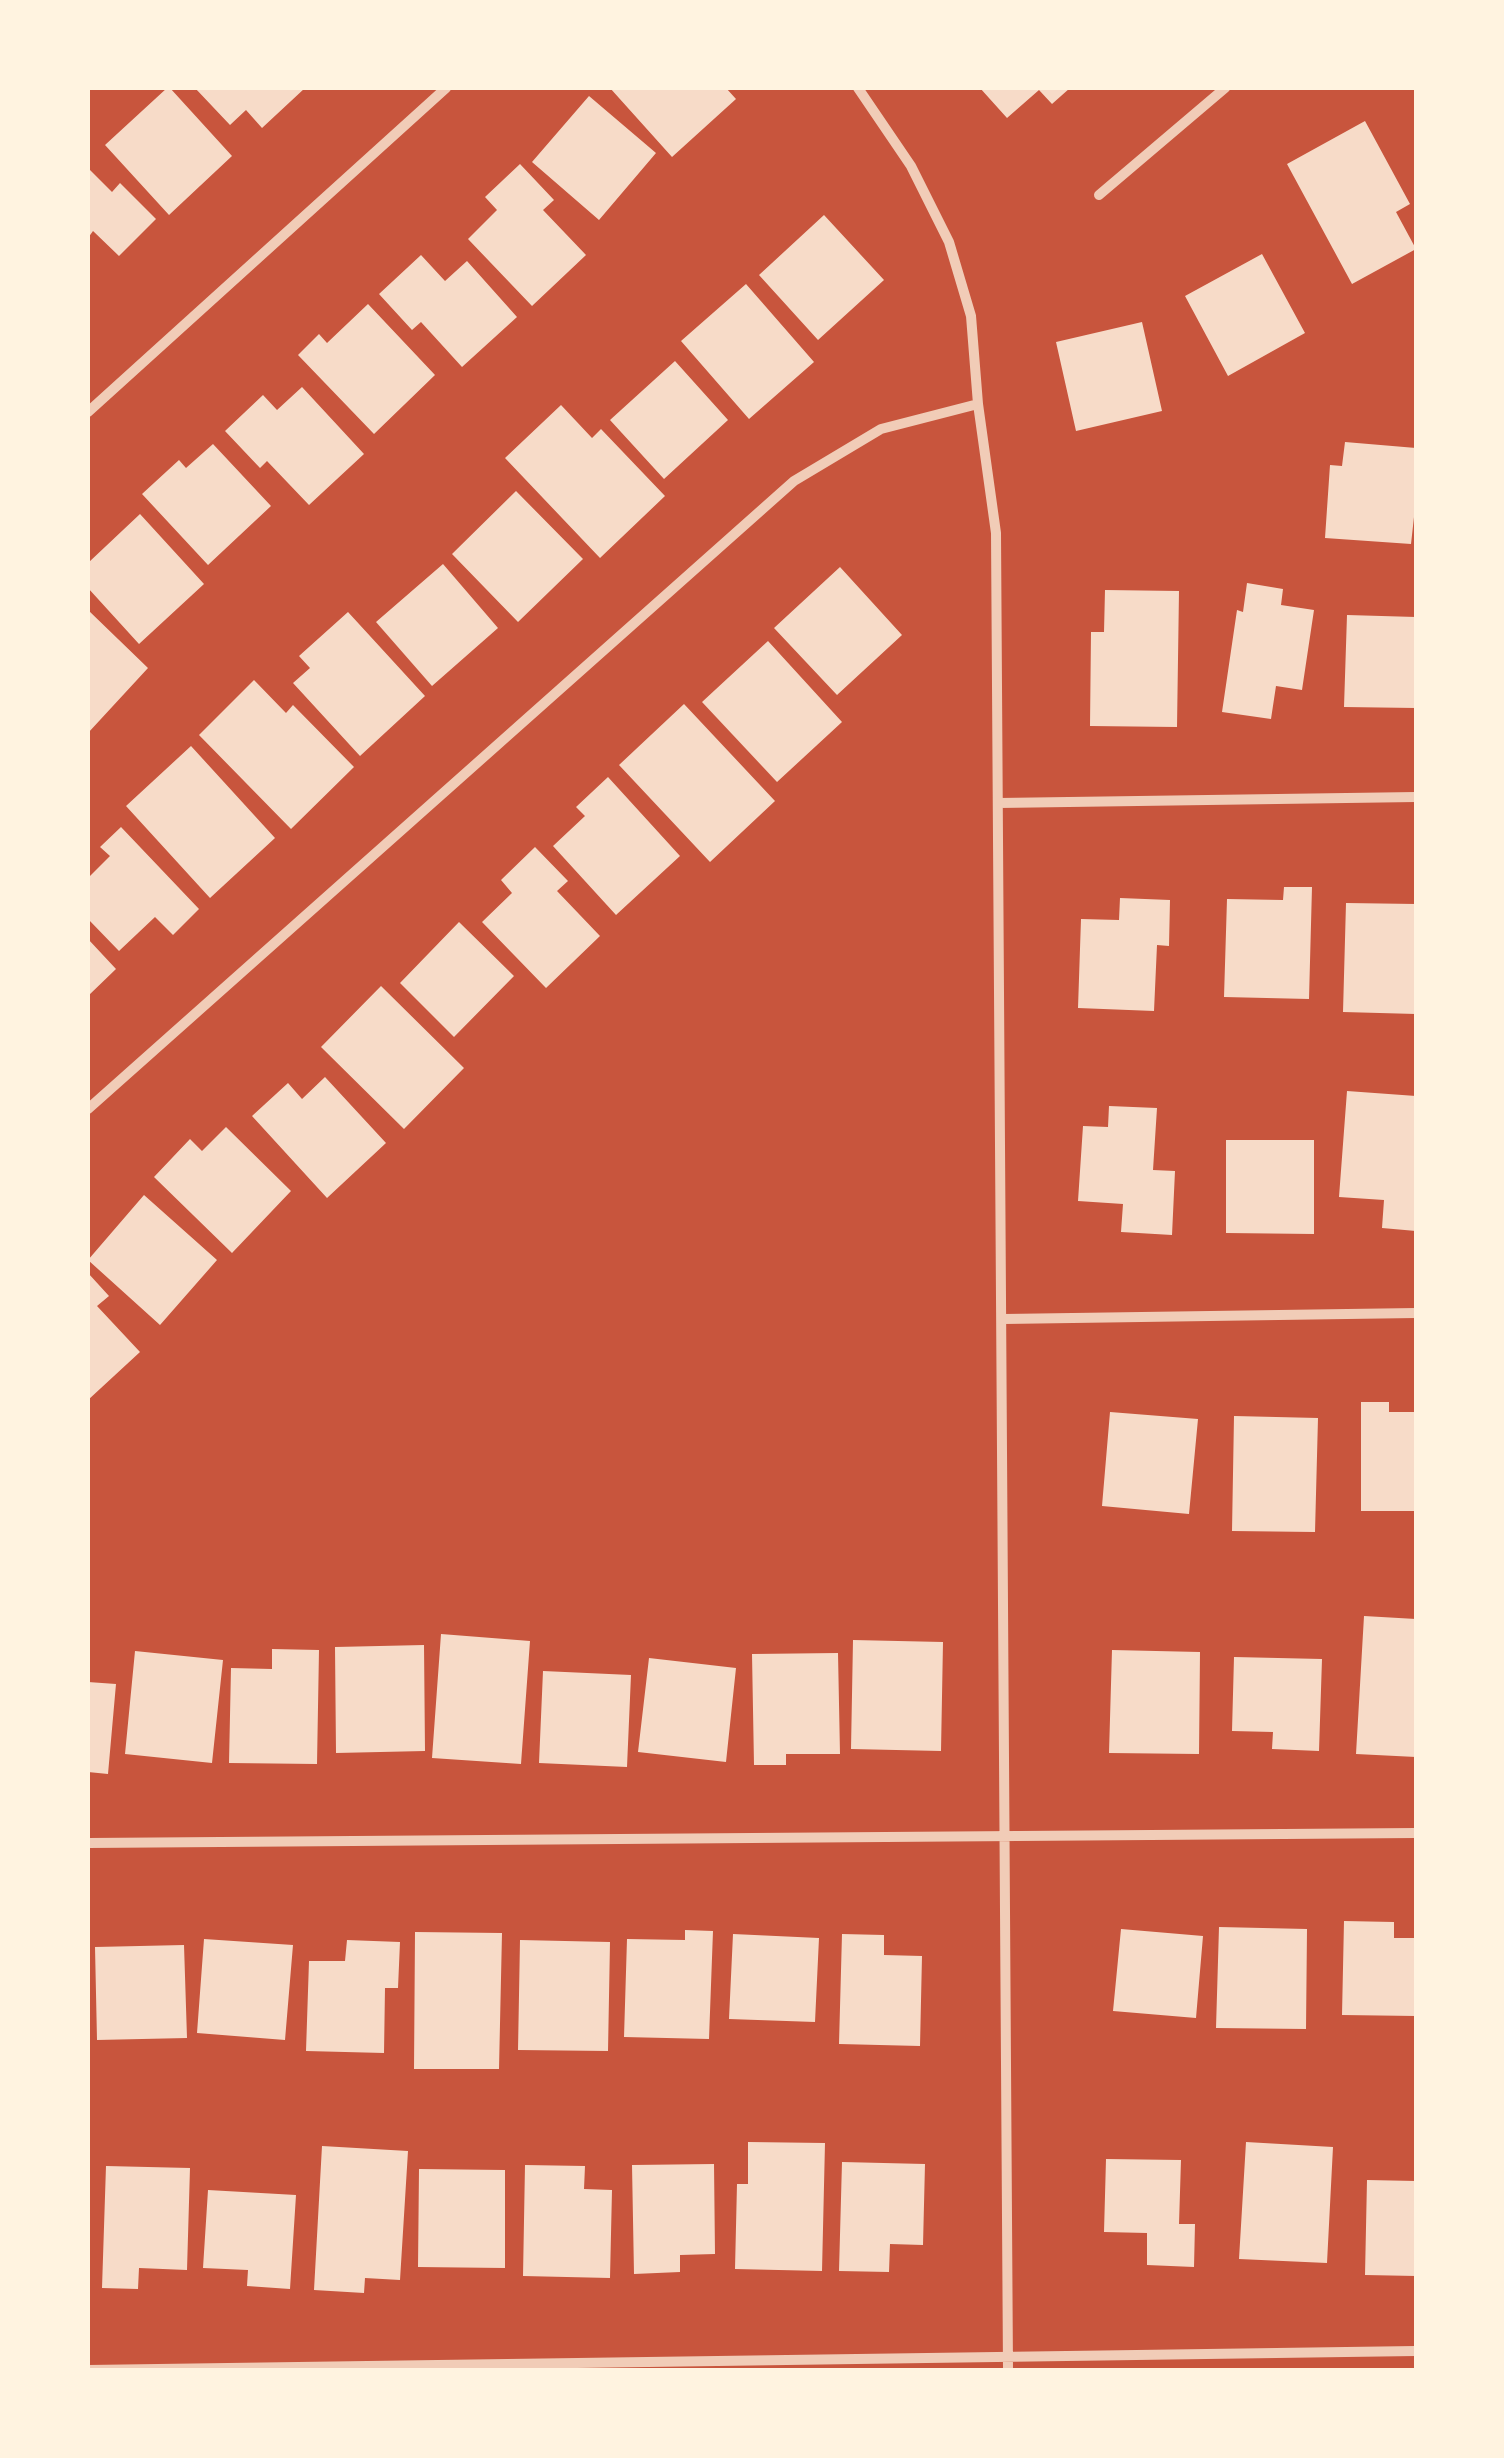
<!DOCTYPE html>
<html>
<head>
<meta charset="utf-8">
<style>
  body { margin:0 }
  #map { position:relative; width:1504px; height:2458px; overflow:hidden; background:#c8553d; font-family:"Varela Round",sans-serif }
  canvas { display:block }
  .frame { position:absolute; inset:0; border:90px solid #fff3e0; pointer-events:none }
</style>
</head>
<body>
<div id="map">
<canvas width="1504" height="2458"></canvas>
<div class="frame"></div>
</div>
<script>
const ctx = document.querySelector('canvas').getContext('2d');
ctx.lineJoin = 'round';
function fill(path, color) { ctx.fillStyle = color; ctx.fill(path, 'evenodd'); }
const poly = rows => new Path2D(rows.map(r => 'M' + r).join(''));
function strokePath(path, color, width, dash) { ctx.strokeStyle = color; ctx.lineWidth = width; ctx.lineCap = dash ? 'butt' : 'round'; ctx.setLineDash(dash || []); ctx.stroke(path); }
fill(poly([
  [167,88,170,88,232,156,169,215,105,145],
  [195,88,305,88,262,128,246,110,230,125],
  [610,88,726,88,736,99,672,157],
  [980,88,1070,88,1052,104,1039,90,1007,118],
  [589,96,656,153,599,220,532,162],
  [1365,121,1410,204,1396,212,1416,249,1352,284,1287,164],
  [520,164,554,200,543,210,586,255,532,306,468,239,497,210,485,197],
  [88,168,112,192,120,183,156,219,119,256,93,231,88,238],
  [824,215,884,280,818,340,759,275],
  [1262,254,1305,333,1228,376,1185,296],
  [421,255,445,281,467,261,517,317,462,367,421,322,412,330,379,294],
  [746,284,814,362,749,419,681,341],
  [368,304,435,375,374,434,298,355,319,334,327,343],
  [1142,322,1162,411,1076,431,1056,342],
  [675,361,728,420,664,479,610,420],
  [302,387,364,454,309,505,267,461,260,468,225,431,263,395,277,410],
  [561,405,592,438,601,429,665,496,600,558,505,458],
  [1345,442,1416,448,1416,499,1411,544,1325,538,1330,465,1342,466],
  [213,444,271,506,208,565,142,494,179,460,186,468],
  [516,491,583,559,518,622,452,554],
  [140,514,204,584,139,644,88,588,88,563],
  [443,564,498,628,432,686,376,622],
  [840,567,902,635,837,695,774,628],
  [1247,583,1283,589,1281,605,1314,610,1302,690,1276,686,1271,719,1222,712,1237,610,1243,612],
  [1105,590,1179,591,1177,727,1090,726,1091,632,1104,632],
  [88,610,148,668,88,733],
  [348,612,425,696,360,756,293,683,310,668,299,656],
  [1347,615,1416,617,1416,708,1344,707],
  [768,641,842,722,777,782,702,702],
  [254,680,286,713,293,705,354,767,291,829,199,735],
  [684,704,775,801,710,862,619,765],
  [191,746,275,838,210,898,126,806],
  [608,777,680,856,616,915,553,846,585,816,576,807],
  [121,827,199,909,173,935,155,917,119,951,88,919,88,878,110,856,100,847],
  [535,847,568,881,557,891,600,936,546,988,482,922,512,893,501,880],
  [1284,887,1312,887,1309,999,1224,997,1227,899,1283,900],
  [1120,898,1170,900,1169,946,1157,945,1154,1011,1078,1008,1081,919,1119,920],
  [1346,903,1416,904,1416,1014,1343,1012],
  [459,922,514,976,454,1037,400,983],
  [88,939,116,969,88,996],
  [381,986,464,1068,404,1129,321,1047],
  [325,1077,386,1143,327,1198,252,1116,288,1083,302,1099],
  [1347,1091,1416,1096,1416,1231,1382,1228,1384,1200,1339,1197],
  [1109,1106,1157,1108,1153,1170,1175,1171,1172,1235,1121,1232,1123,1204,1078,1201,1083,1126,1108,1127],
  [226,1127,291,1191,232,1253,154,1177,190,1139,202,1151],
  [1226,1140,1314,1140,1314,1234,1226,1233],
  [144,1195,217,1260,160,1325,88,1260],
  [88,1273,109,1296,97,1306,140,1352,88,1400],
  [1361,1402,1389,1402,1389,1412,1416,1412,1416,1511,1361,1511],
  [1110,1412,1198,1419,1189,1514,1102,1506],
  [1234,1416,1318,1418,1315,1532,1232,1531],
  [1364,1616,1416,1619,1416,1757,1356,1754],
  [441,1634,530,1641,521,1764,432,1758],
  [853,1640,943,1642,941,1751,851,1749],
  [424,1645,425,1751,336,1753,335,1647],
  [272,1649,319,1650,317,1764,229,1763,231,1668,272,1669],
  [1112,1650,1200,1652,1199,1754,1109,1753],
  [135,1651,223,1660,212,1763,125,1754],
  [838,1653,840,1754,786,1754,786,1765,754,1765,752,1654],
  [1234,1657,1322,1659,1319,1751,1272,1749,1273,1732,1232,1731],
  [649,1658,736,1668,726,1762,638,1752],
  [543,1671,631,1675,627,1767,539,1763],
  [88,1682,116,1684,108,1774,88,1772],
  [1344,1921,1394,1922,1394,1938,1416,1938,1416,2016,1342,2015],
  [1219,1927,1307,1929,1306,2029,1216,2028],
  [1121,1929,1203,1936,1196,2018,1113,2011],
  [685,1930,713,1931,709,2039,624,2037,627,1939,685,1940],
  [415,1932,502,1933,499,2069,414,2069],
  [733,1934,819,1938,815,2022,729,2019],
  [842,1934,884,1935,884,1955,922,1956,920,2046,839,2044],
  [204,1939,293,1945,285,2040,197,2033],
  [347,1940,400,1942,398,1988,385,1988,384,2053,306,2051,309,1961,345,1961],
  [520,1940,610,1942,608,2051,518,2050],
  [184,1945,187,2038,97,2040,95,1947],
  [748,2142,825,2143,822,2271,735,2269,737,2184,748,2184],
  [1246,2142,1333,2147,1327,2263,1239,2259],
  [322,2146,408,2151,400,2280,365,2278,364,2293,314,2290],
  [1106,2159,1181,2160,1179,2224,1195,2224,1194,2267,1147,2265,1147,2233,1104,2232],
  [842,2162,925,2164,923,2245,890,2244,889,2272,839,2271],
  [714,2164,715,2254,680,2255,680,2272,634,2274,632,2165],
  [525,2165,585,2166,584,2189,612,2190,610,2278,523,2276],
  [106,2166,190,2168,187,2270,139,2268,138,2289,102,2288],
  [419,2169,505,2170,505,2268,418,2267],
  [1367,2180,1416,2181,1416,2276,1365,2275],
  [208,2190,296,2195,290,2289,247,2286,248,2270,203,2268]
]), '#f7dbc8');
strokePath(poly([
  [858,88,911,166,949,242,971,316,978,404,996,533,1008,2370],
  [1099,195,1225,88],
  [88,412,446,88],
  [999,803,1416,797],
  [88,1109,794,481,881,429,978,404],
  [1004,1319,1416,1313],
  [88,1843,1416,1833],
  [88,2370,1416,2351]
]), '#f1ccb7', 10);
</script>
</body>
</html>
